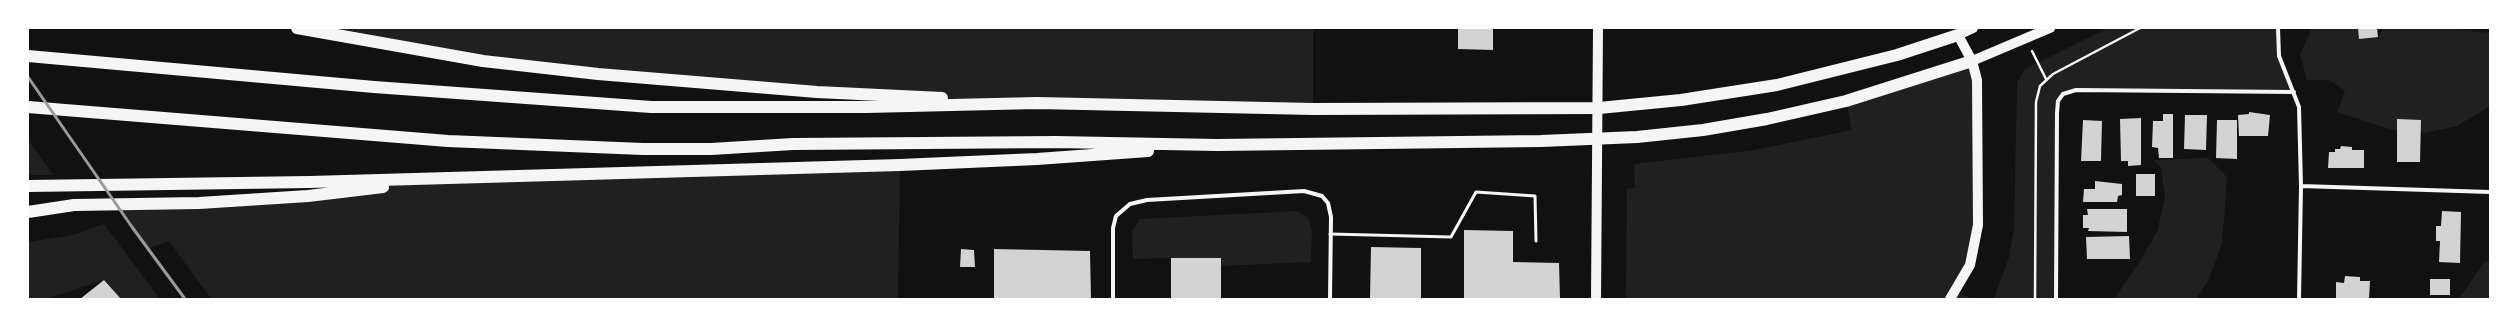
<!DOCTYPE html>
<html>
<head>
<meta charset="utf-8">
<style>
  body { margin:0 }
  #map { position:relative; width:2518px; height:327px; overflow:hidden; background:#111; font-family:Inter,sans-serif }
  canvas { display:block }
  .frame { position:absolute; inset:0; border:29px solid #fff; pointer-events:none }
</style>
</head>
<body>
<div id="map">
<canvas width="2518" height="327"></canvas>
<div class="frame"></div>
</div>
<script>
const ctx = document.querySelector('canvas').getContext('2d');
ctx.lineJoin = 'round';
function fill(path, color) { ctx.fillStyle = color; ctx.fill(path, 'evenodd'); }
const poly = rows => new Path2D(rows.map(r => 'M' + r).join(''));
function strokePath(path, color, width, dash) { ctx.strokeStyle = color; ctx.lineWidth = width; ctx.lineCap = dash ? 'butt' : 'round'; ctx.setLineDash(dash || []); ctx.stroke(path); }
fill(poly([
  [297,28,1313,28,1313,109,1037,103,817,92,598,74],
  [2108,28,2278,28,2278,49,2294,92,2067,92,2058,101,2056,299,1994,299,2009,257,2014,228,2017,82,2025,69],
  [2312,28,2364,28,2378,37,2384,28,2446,28,2490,33,2490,106,2457,126,2425,133,2389,129,2337,112,2345,91,2330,80,2307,80,2300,54],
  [1972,61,1976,239,1954,292,1975,299,1626,299,1627,189,1635,188,1634,164,1754,150,1852,130,1846,101],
  [28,139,53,175,28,175],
  [2208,158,2227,177,2225,208,2222,244,2209,279,2196,299,2114,299,2137,266,2157,232,2165,197,2161,167,2153,160],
  [900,165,898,299,211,299,169,241,148,249,115,204,308,196,461,178],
  [1298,211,1308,218,1312,230,1311,262,1221,266,1171,258,1133,259,1132,231,1140,219],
  [104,224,160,299,121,299,104,280,46,299,28,299,28,242,73,235],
  [2485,261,2490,261,2490,299,2459,299]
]), '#202020');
fill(poly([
  [1458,28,1493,28,1493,50,1458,49],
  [2358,28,2377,28,2378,37,2359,39],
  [2249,112,2270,115,2268,136,2239,136,2238,115,2249,114],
  [2163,114,2173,114,2173,158,2159,158,2158,148,2152,147,2153,121,2163,121],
  [2185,115,2207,115,2206,150,2184,149],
  [2141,118,2141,165,2128,166,2128,161,2121,161,2120,119],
  [2397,119,2421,120,2420,162,2397,162],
  [2083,120,2102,121,2101,161,2081,161],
  [2217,120,2237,120,2237,159,2216,158],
  [2341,146,2352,147,2352,150,2364,150,2364,168,2328,168,2329,152,2335,152,2335,149,2340,149],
  [2136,174,2155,174,2155,196,2136,196],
  [2095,181,2122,184,2122,195,2118,196,2117,202,2083,202,2084,189,2095,189],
  [2087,209,2127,209,2127,232,2088,231,2089,228,2083,228,2083,215,2088,215],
  [2442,211,2461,212,2460,263,2439,262,2440,241,2436,241,2436,226,2441,226],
  [1464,230,1513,231,1513,262,1559,263,1560,299,1464,299],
  [2129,236,2130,259,2087,259,2086,237],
  [1371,247,1421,248,1421,299,1370,299],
  [961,249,974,250,975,267,960,267],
  [994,249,1090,251,1091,299,994,299],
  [1171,258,1221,258,1221,299,1171,299],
  [2345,276,2360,277,2360,281,2370,281,2369,299,2336,298,2336,282,2344,283],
  [2430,279,2450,279,2450,295,2430,295],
  [104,280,121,299,80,299]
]), '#d3d3d3');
strokePath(poly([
  [2032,51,2046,79],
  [2035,299,2036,102,2040,86,2053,74,2140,28]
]), '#f5f5f5', 2.5);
strokePath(poly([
  [1330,234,1451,237,1476,192,1535,196,1536,241]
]), '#f5f5f5', 3);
strokePath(poly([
  [2278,28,2279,56,2299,107,2301,186,2299,299],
  [2301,186,2490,192],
  [1113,299,1113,228,1116,216,1130,204,1147,200,1304,191,1322,196,1328,203,1331,217,1330,299],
  [2056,299,2057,113,2058,101,2063,94,2076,90,2294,92]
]), '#f5f5f5', 4);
strokePath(poly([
  [1972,61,2050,28],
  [1596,299,1598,28],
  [1950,299,1970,265,1978,225,1977,80,1972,61,1958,35,1973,28]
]), '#f5f5f5', 10);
strokePath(poly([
  [297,28,483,61,598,74,817,92,942,98],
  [28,56,374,87,651,107,866,107,1037,103,1313,109,1599,108,1681,100,1777,85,1897,55,1958,35],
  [28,107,448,141,643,149,711,149,793,144,1056,142,1217,145,1541,141,1637,137,1703,130,1767,119,1846,101,1972,61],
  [28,186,310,182,900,165,1037,159,1148,151],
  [28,212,74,205,199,203,308,196,383,187]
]), '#f5f5f5', 12);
strokePath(poly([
  [28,77,132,227,185,299]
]), '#9a9a9a', 3);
</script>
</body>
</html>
